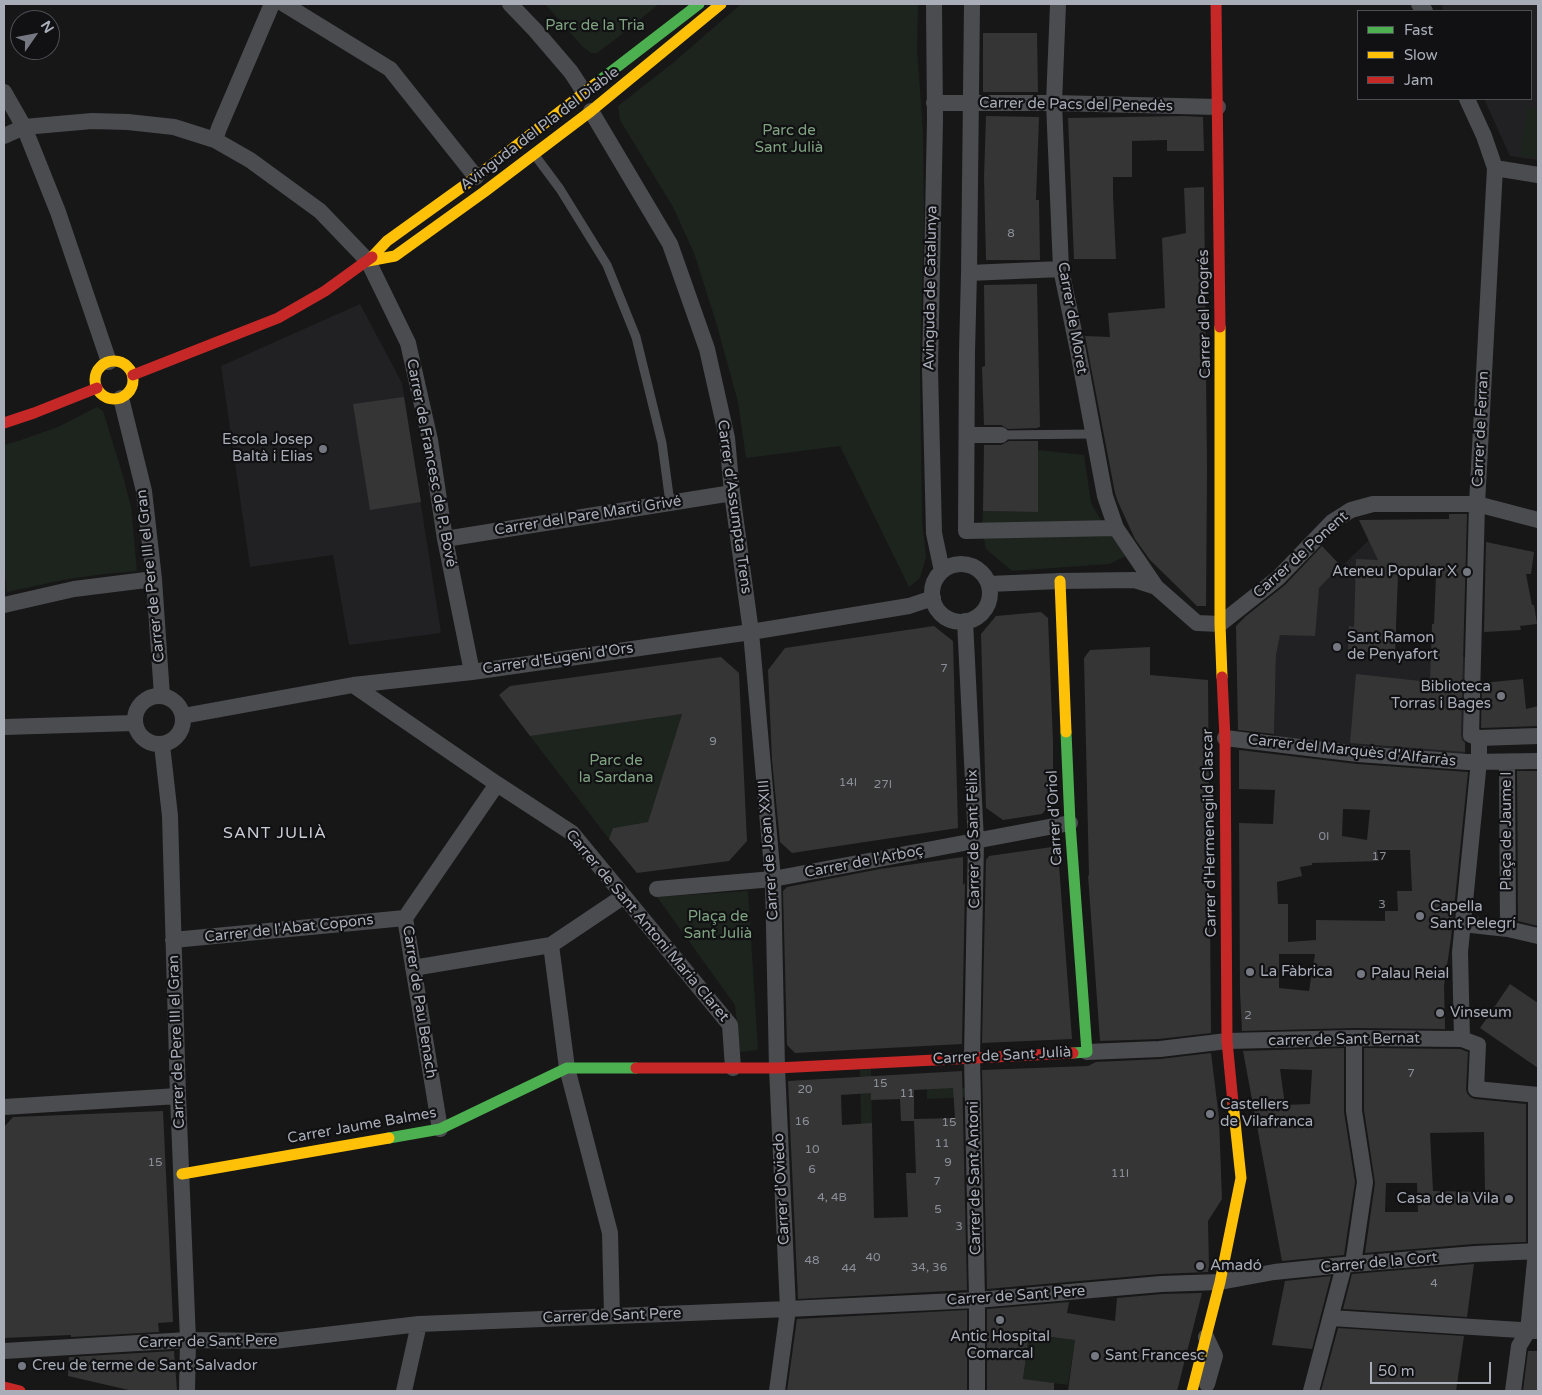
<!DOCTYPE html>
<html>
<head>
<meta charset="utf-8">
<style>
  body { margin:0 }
  #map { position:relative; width:1542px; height:1395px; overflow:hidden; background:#171717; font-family:"Varela Round",sans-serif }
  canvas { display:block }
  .frame { position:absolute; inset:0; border:5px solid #a8adb8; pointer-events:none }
  .legend { position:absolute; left:1357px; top:10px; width:175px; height:90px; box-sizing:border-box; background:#111113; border:1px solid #4d4f55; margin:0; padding:6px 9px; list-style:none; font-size:15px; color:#a8adb8 }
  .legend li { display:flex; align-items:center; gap:10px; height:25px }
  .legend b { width:25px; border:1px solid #4d4f55 }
  .north { position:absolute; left:10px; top:10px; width:50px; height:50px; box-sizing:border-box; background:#111113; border:1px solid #4d4f55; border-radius:50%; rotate:57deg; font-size:14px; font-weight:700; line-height:20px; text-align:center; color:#a8adb8 }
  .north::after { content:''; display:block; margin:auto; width:18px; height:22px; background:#757880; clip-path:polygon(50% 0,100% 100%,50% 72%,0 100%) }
  .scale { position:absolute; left:1370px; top:1362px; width:121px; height:22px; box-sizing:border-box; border:2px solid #a8adb8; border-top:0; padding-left:6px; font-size:15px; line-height:18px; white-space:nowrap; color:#a8adb8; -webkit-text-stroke:4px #111113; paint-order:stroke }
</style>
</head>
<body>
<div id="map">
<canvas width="1542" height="1395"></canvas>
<div class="frame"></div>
<ul class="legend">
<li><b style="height:6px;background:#4caf50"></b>Fast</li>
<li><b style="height:6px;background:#ffc107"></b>Slow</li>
<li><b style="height:6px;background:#c62828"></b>Jam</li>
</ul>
<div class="north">N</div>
<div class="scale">50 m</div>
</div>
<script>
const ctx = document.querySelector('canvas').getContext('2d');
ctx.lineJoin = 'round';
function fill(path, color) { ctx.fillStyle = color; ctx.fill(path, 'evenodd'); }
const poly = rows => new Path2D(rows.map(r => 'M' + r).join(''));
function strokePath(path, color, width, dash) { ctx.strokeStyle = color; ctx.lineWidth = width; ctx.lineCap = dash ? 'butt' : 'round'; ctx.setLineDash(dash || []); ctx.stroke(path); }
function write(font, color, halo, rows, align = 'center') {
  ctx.font = font + ' "Varela Round",sans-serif'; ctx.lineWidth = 4.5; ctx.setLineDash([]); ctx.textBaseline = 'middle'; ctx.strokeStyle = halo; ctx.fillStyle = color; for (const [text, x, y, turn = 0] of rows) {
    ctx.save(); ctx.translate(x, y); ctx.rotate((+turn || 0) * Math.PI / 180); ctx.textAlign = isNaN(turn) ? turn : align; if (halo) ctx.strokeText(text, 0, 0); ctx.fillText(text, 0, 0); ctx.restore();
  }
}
fill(poly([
  [1441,4,1538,4,1538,160,1510,156,1484,99,1531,99,1531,11,1444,11],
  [360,304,402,383,441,633,349,645,333,555,250,567,221,366],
  [1370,539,1399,540,1395,653,1467,657,1465,757,1274,739,1276,655,1279,637,1289,619,1296,610]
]), '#212123');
fill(poly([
  [545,4,659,4,617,38,597,53,591,53,582,46],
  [741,4,918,4,917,49,923,131,924,220,920,371,922,521,926,557,920,578,909,587,840,446,746,458,738,402,716,322,694,253,673,207,620,120,618,106,674,62],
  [1527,107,1538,109,1538,158,1520,156],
  [97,407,103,411,123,476,131,507,137,571,103,574,63,580,7,592,4,565,4,445,21,440,58,427],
  [1038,450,1084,455,1091,503,1106,529,1126,556,1109,564,1012,571,986,549,982,530,983,511,1038,512],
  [682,714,648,822,613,828,609,839,530,736],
  [748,891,758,1050,740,1052,735,1005,657,897],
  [871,1069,872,1124,861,1124,860,1070],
  [927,1088,967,1088,967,1097,927,1099],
  [1029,1334,1075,1340,1068,1385,1023,1379]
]), '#1d241e');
fill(poly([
  [983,33,1037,33,1038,92,983,92],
  [986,116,1039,117,1036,200,1039,200,1040,260,986,260,984,178],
  [1184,116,1203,117,1204,151,1167,151,1167,140,1132,141,1132,177,1113,177,1113,196,1116,259,1074,259,1068,118],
  [1204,187,1207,469,1206,606,1197,606,1150,560,1135,539,1118,502,1115,493,1085,336,1110,337,1108,313,1165,308,1162,238,1186,233,1184,188],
  [1037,284,1040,427,1038,427,1038,428,1008,429,1001,425,984,425,982,367,985,366,984,285],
  [404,397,421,502,370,510,353,404],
  [1009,441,1038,441,1038,512,983,511,984,445,1001,445],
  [1449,514,1467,514,1461,735,1462,740,1465,743,1465,752,1350,743,1356,674,1430,682,1432,624,1434,624,1436,576,1398,574,1395,653,1348,651,1349,626,1354,627,1356,559,1378,560,1359,520,1449,519],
  [1486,542,1534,552,1531,574,1526,574,1532,605,1534,605,1537,624,1520,626,1521,630,1484,632],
  [1322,546,1341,566,1319,588,1315,636,1280,635,1276,655,1274,734,1238,730,1236,626,1246,616,1285,585],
  [1041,612,1048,618,1053,742,1053,800,1042,814,1003,820,986,808,981,634,996,616],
  [934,626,953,641,958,828,792,853,780,842,772,760,768,670,785,648],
  [1150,647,1150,675,1208,680,1211,1033,1159,1039,1100,1041,1088,875,1089,876,1084,658,1090,650],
  [721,657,739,673,747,841,729,861,637,873,609,839,613,828,648,822,682,714,530,736,499,695,510,686],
  [1523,679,1526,709,1538,706,1538,726,1481,728,1482,683],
  [1239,750,1357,764,1468,772,1451,938,1444,986,1445,1029,1354,1028,1242,1031,1240,992,1239,823,1273,824,1275,790,1239,789],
  [1343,809,1370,810,1367,840,1342,836],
  [1377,850,1410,850,1412,891,1397,891,1398,911,1385,911,1385,921,1316,920,1316,940,1288,942,1288,904,1278,904,1277,882,1302,876,1300,867,1312,865,1312,863,1379,861],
  [1279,954,1315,954,1309,991,1279,988],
  [1517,771,1538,771,1538,926,1518,921],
  [1052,847,1058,852,1072,1039,982,1043,986,860,989,856],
  [963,857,963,885,965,883,962,1044,795,1053,787,1045,783,891,787,887,880,869],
  [1510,984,1538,1003,1538,1068,1480,1028],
  [1344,1048,1344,1112,1355,1182,1344,1255,1282,1261,1243,1051],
  [1280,1069,1312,1070,1310,1104,1285,1105],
  [1364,1048,1460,1049,1468,1052,1466,1089,1467,1093,1470,1097,1475,1099,1526,1104,1526,1242,1474,1244,1365,1253,1375,1183,1364,1110],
  [1484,1132,1485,1192,1433,1191,1430,1133],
  [1386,1183,1417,1183,1418,1212,1385,1212],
  [1211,1053,1219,1118,1222,1199,1208,1221,1209,1267,1208,1272,1160,1274,987,1289,982,1070,1088,1066,1096,1062,1160,1059],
  [962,1071,967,1290,798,1299,788,1081],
  [953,1088,955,1118,914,1119,914,1090],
  [871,1093,871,1100,900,1099,901,1121,914,1121,916,1173,906,1173,908,1217,874,1218,872,1123,842,1125,841,1095],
  [163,1111,173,1322,158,1323,159,1332,71,1337,71,1335,4,1338,4,1127,13,1117],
  [1474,1264,1467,1317,1343,1309,1352,1274],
  [1331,1276,1312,1349,1272,1345,1285,1281],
  [1202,1293,1177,1391,1068,1391,1075,1340,1029,1334,1023,1379,1054,1383,1054,1391,987,1391,987,1309,1069,1302,1067,1313,1115,1321,1117,1298,1162,1294],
  [967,1310,967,1391,787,1391,797,1319],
  [1338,1328,1464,1336,1456,1391,1321,1391],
  [174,1351,177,1391,133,1391,68,1376,69,1357],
  [1528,1351,1538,1351,1538,1391,1523,1391]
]), '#353536');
strokePath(poly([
  [534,154,560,189,607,265,636,337,662,443,670,503],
  [1001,435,1093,434]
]), '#4b4c50', 9);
strokePath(poly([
  [284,4,390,69,476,177],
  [510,4,535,30,571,72,584,92],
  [934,4,935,119,930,369,934,533,942,571],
  [972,4,969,273,967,352,966,531,1116,528],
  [1058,4,1054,103,1061,269,1078,351,1105,496,1116,528,1156,587],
  [1419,4,1425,11],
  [4,92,24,127,58,212,109,362],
  [934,103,1054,103,1218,107],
  [591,111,670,244,707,349,727,438,732,493,751,632,773,879,777,1068,788,1309,777,1391],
  [4,136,24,127,92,121,128,122,174,127,215,140,250,160,320,211,368,261,408,343,430,440,445,539,472,672],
  [215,140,219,128,272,4],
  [1495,168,1538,175],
  [969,273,1061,269],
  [121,398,144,491,154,579,162,696],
  [967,435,1001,435],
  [445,539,732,493],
  '932 593a29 29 0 1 1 58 0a29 29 0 1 1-58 0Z',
  [989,584,1060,581,1134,580,1156,587,1197,623,1220,624,1278,578,1332,522,1351,510,1373,504,1477,504,1538,520],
  [4,605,74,589,154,579],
  [965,621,976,841,972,1057,977,1300,977,1391],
  [353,685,497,784,572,833,730,1025,733,1068],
  '135 720a24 24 0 1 1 48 0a24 24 0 1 1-48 0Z',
  [183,716,353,685,472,672,751,632,909,606,933,598],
  [4,727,134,723],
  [1225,738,1358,754,1467,762,1538,761],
  [1479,738,1538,736],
  [162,745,170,816,178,1096,188,1340,187,1391],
  [1507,762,1508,929],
  [657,889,773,879,1070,823],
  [1462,924,1508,929,1538,936],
  [173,940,405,918],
  [551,945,567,1068,610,1233,612,1315],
  [413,968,551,945,624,896],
  [1462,1039,1460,952,1479,761,1479,738,1471,735,1477,504,1495,168,1484,136,1467,99],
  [1087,1052,1160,1049,1227,1041,1354,1038,1462,1039,1478,1045,1476,1089,1538,1095],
  [4,1107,178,1096],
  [440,1129,405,918,497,784],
  [1353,1264,1365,1182,1354,1111,1354,1038],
  [1331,1318,1536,1331],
  [1206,1337,1215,1356,1207,1384],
  [4,1351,188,1340,274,1341,419,1324,788,1309,977,1300,1161,1284,1220,1282,1274,1272,1353,1264,1475,1254,1538,1251],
  [404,1391,419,1324],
  [1311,1391,1344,1266],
  [1513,1391,1519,1346,1528,1331,1536,1251,1536,1095]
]), '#4b4c50', 16);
strokePath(poly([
  [595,84,699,4],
  [1066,732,1070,823,1087,1052,1073,1053],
  [389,1138,440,1129,567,1068,636,1068]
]), '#4caf50', 11);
strokePath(poly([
  [372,257,387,241,476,177,595,84],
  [368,261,395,256,484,192,591,111,721,4],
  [1220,327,1220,624,1222,677],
  '95 380a19 19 0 1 1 38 0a19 19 0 1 1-38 0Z',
  [1060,581,1066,732],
  [182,1174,389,1138],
  [1192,1391,1220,1282,1241,1178,1233,1103]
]), '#ffc107', 11);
strokePath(poly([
  [1216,4,1220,327],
  [133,375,278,318,325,291,372,257],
  [4,423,34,413,97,388],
  [1222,677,1225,738,1227,1041,1233,1103],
  [636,1068,777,1068,1073,1053],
  [4,1387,20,1391]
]), '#c62828', 11);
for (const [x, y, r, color] of [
  [323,449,5,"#757880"],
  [1467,572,5,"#757880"],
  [1337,647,5,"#757880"],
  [1501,696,5,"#757880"],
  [1420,916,5,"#757880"],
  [1250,972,5,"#757880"],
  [1361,974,5,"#757880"],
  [1440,1013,5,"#757880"],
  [1210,1114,5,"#757880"],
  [1509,1199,5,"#757880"],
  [1200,1266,5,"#757880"],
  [1000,1320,5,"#757880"],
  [1095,1356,5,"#757880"],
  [22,1366,5,"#757880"]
]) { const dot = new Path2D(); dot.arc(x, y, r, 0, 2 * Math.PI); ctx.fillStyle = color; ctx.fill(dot); strokePath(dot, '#111113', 2); }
write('12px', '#8b8f98', null, [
  ["8",1011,234],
  ["7",944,669],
  ["9",713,742],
  ["14I",848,783],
  ["27I",883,785],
  ["0I",1324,837],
  ["17",1379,857],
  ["3",1382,905],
  ["2",1248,1016],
  ["7",1411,1074],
  ["15",880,1084],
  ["20",805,1090],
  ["11",907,1094],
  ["16",802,1122],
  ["15",949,1123],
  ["11",942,1144],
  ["10",812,1150],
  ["15",155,1163],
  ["9",948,1163],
  ["6",812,1170],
  ["11I",1120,1174],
  ["7",937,1182],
  ["4, 4B",832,1198],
  ["5",938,1210],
  ["3",959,1227],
  ["40",873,1258],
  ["48",812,1261],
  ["34, 36",929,1268],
  ["44",849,1269],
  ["4",1434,1284]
]);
write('15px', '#7fa381', '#111113', [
  ["Parc de la Tria",595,26],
  ["Parc de",789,131],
  ["Sant Julià",789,148],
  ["Parc de",616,761],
  ["la Sardana",616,778],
  ["Plaça de",718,917],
  ["Sant Julià",718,934]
]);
write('15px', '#a8adb8', '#111113', [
  ["Carrer de Pacs del Penedès",1076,105,1],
  ["Avinguda del Pla del Diable",540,129,-37],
  ["Avinguda de Catalunya",931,288,-89],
  ["Carrer del Progrés",1205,314,-91],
  ["Carrer de Moret",1072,318,80],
  ["Carrer de Ferran",1481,429,-87],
  ["Carrer de Francesc de P. Bové",431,463,79],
  ["Carrer d'Assumpta Trens",734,507,82],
  ["Carrer del Pare Martí Grivé",588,516,-9],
  ["Carrer de Ponent",1301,555,-42],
  ["Carrer de Pere III el Gran",151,576,-96],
  ["Carrer d'Eugeni d'Ors",558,659,-8],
  ["Carrer del Marquès d'Alfarràs",1352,751,6],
  ["Carrer d'Oriol",1055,818,-93],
  ["Plaça de Jaume I",1507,831,-90],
  ["Carrer d'Hermenegild Clascar",1210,833,-91],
  ["Carrer de Sant Fèlix",974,839,-91],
  ["Carrer de Joan XXIII",769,850,-94],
  ["Carrer de l'Arboç",864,862,-11],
  ["Carrer de Sant Antoni Maria Claret",647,926,50],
  ["Carrer de l'Abat Copons",289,929,-6],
  ["Carrer de Pau Benach",419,1002,81],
  ["carrer de Sant Bernat",1344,1040,-1],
  ["Carrer de Pere III el Gran",177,1042,-92],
  ["Carrer de Sant Julià",1002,1056,-3],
  ["Carrer Jaume Balmes",362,1126,-10],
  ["Carrer de Sant Antoni",975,1178,-91],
  ["Carrer d'Oviedo",782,1189,-93],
  ["Carrer de la Cort",1379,1263,-5],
  ["Carrer de Sant Pere",1016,1296,-4],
  ["Carrer de Sant Pere",612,1316,-2],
  ["Carrer de Sant Pere",208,1342,-1]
]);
write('15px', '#a8adb8', '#111113', [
  ["Escola Josep",313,440,"right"],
  ["Baltà i Elias",313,457,"right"],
  ["Ateneu Popular X",1457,572,"right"],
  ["Sant Ramon",1347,638],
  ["de Penyafort",1347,655],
  ["Biblioteca",1491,687,"right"],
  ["Torras i Bages",1491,704,"right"],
  ["Capella",1430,907],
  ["Sant Pelegrí",1430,924],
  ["La Fàbrica",1260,972],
  ["Palau Reial",1371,974],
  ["Vinseum",1450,1013],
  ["Castellers",1220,1105],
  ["de Vilafranca",1220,1122],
  ["Casa de la Vila",1499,1199,"right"],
  ["Amadó",1210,1266],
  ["Antic Hospital",1000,1337,"center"],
  ["Comarcal",1000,1354,"center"],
  ["Sant Francesc",1105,1356],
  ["Creu de terme de Sant Salvador",32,1366]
], 'left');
ctx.letterSpacing = '1px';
write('16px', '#c9ccd4', '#111113', [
  ["SANT JULIÀ",275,834]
]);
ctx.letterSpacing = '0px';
</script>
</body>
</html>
